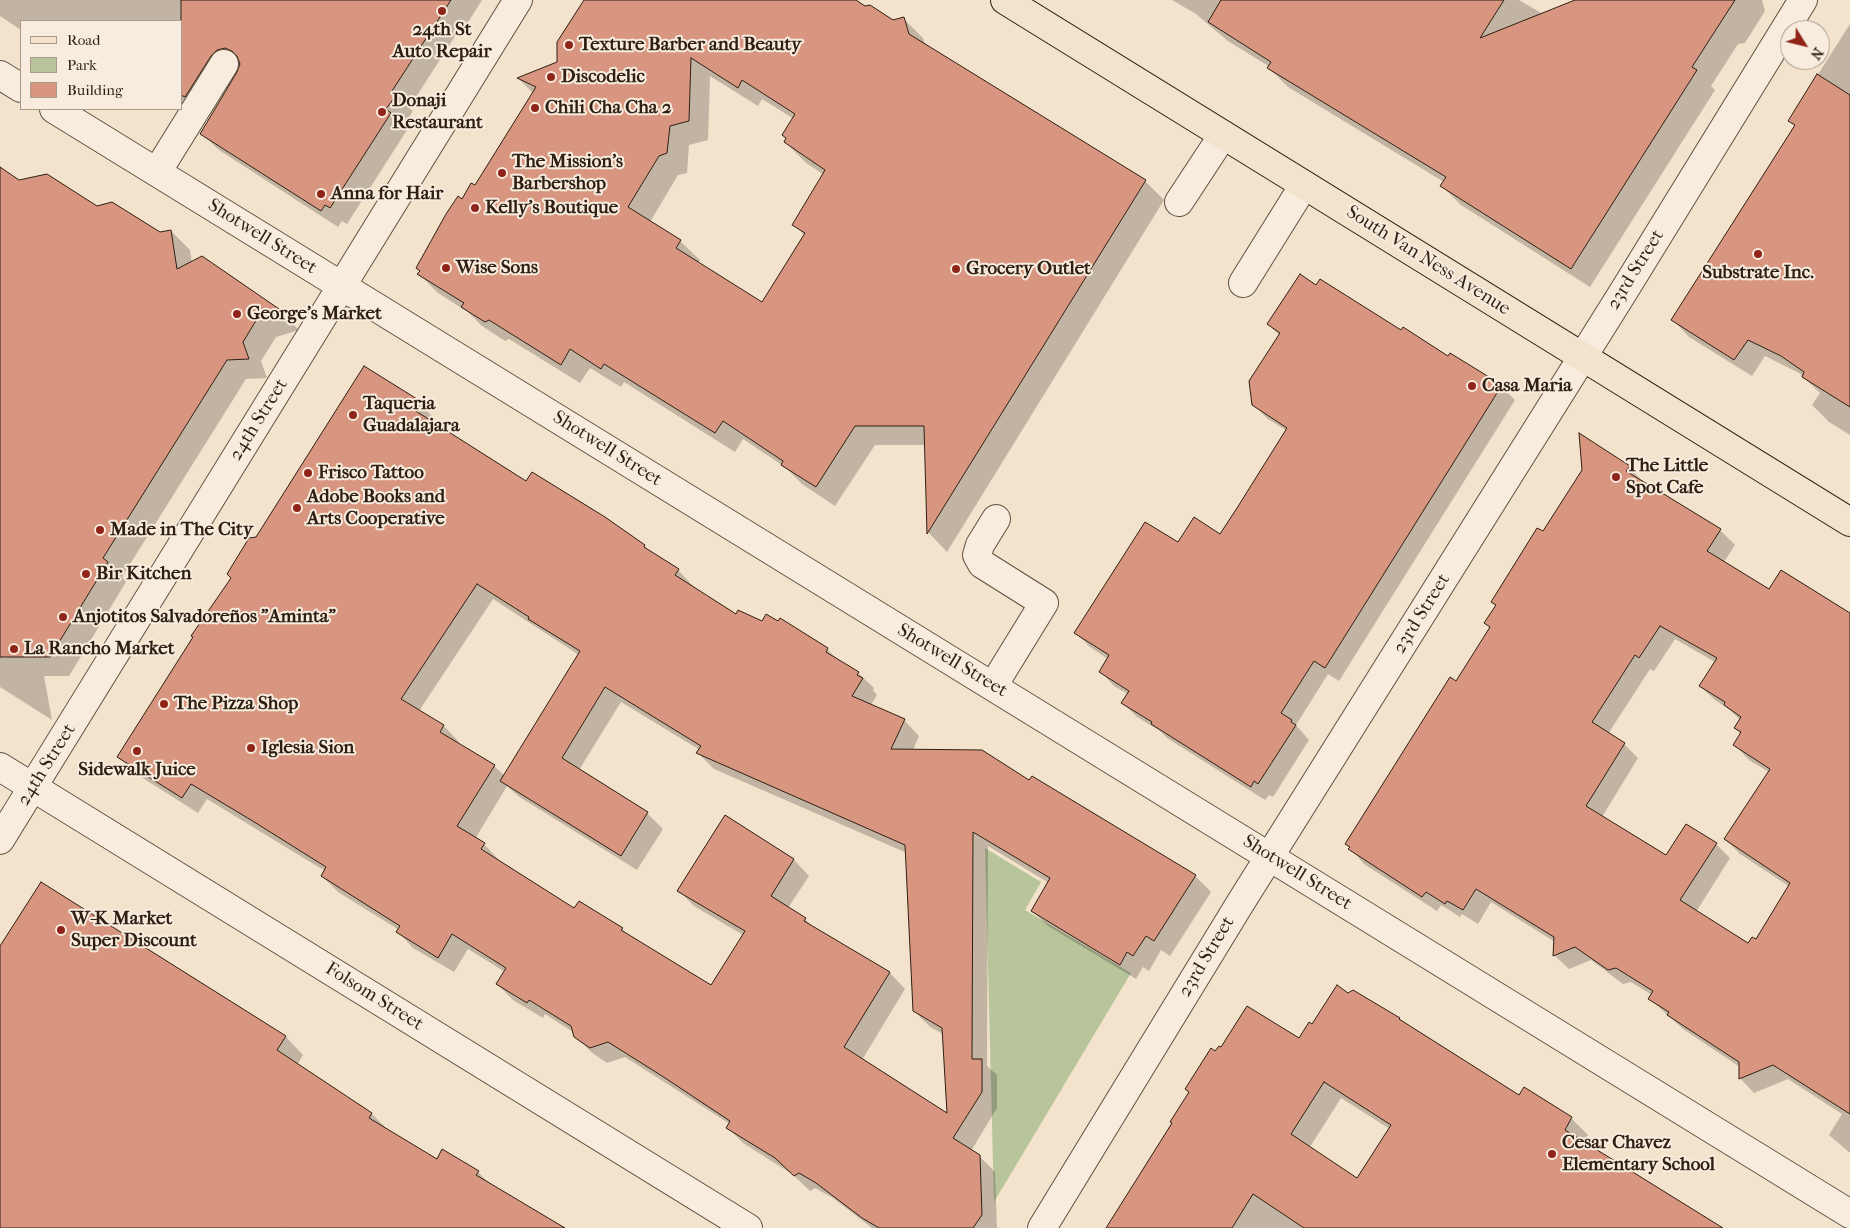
<!DOCTYPE html>
<html>
<head>
<meta charset="utf-8">
<style>
  body { margin:0 }
  #map { position:relative; width:1850px; height:1228px; overflow:hidden; background:#f3e2cc; font-family:"IM FELL French Canon",serif }
  canvas { display:block }
  .legend { position:absolute; left:20px; top:20px; width:162px; height:90px; box-sizing:border-box; background:#f7ecde; border:1px solid #a79a8c; margin:0; padding:6px 9px; list-style:none; font-size:15px; color:#2e1f12 }
  .legend li { display:flex; align-items:center; gap:10px; height:25px }
  .legend b { width:25px; border:1px solid #a79a8c }
  .north { position:absolute; left:1780px; top:20px; width:50px; height:50px; box-sizing:border-box; background:#f7ecde; border:1px solid #a79a8c; border-radius:50%; rotate:126deg; font-size:14px; font-weight:700; line-height:20px; text-align:center; color:#2e1f12 }
  .north::after { content:''; display:block; margin:auto; width:18px; height:22px; background:#8f2418; clip-path:polygon(50% 0,100% 100%,50% 72%,0 100%) }
</style>
</head>
<body>
<div id="map">
<canvas width="1850" height="1228"></canvas>
<ul class="legend">
<li><b style="height:6px;background:#f3e2cc"></b>Road</li>
<li><b style="height:14px;background:#b8c49a"></b>Park</li>
<li><b style="height:14px;background:#d89680"></b>Building</li>
</ul>
<div class="north">N</div>
</div>
<script>
const ctx = document.querySelector('canvas').getContext('2d');
ctx.lineJoin = 'round';
function fill(path, color) { ctx.fillStyle = color; ctx.fill(path, 'evenodd'); }
const poly = rows => new Path2D(rows.map(r => 'M' + r).join(''));
function strokePath(path, color, width, dash) { ctx.strokeStyle = color; ctx.lineWidth = width; ctx.lineCap = dash ? 'butt' : 'round'; ctx.setLineDash(dash || []); ctx.stroke(path); }
function write(font, color, halo, rows, align = 'center') {
  ctx.font = font + ' "IM FELL French Canon",serif'; ctx.lineWidth = 4; ctx.setLineDash([]); ctx.textBaseline = 'middle'; ctx.strokeStyle = halo; ctx.fillStyle = color; for (const [text, x, y, turn = 0] of rows) {
    ctx.save(); ctx.translate(x, y); ctx.rotate((+turn || 0) * Math.PI / 180); ctx.textAlign = isNaN(turn) ? turn : align; if (halo) ctx.strokeText(text, 0, 0); ctx.fillText(text, 0, 0); ctx.restore();
  }
}
fill(poly([
  [985,848,1041,882,1025,910,1131,973,994,1202]
]), '#b8c49a');
fill(poly([
  [0,0,482,0,462,32,459,30,409,108,413,111,403,126,407,130,347,224,342,221,338,227,219,150,202,134,239,72,241,65,234,67,181,109,181,21,21,21,21,30,0,16],
  [585,0,854,0,893,22,903,18,923,38,925,45,1145,181,1164,200,947,552,929,533,926,445,875,445,835,506,802,484,785,467,743,439,735,452,624,382,621,387,590,368,580,383,509,339,505,341,482,326,468,312,438,293,419,274,462,201,475,187,533,93,519,79,559,63],
  [710,76,758,106,762,99,794,119,785,142,805,162,824,175,794,224,805,236,763,303,698,263,700,260,680,241,650,222,678,175,687,173,689,145,708,140],
  [1172,0,1519,0,1543,14,1590,0,1762,0,1765,11,1745,43,1738,44,1711,86,1715,90,1590,287,1461,205,1442,186,1444,182,1288,87,1269,68,1270,67,1228,41,1196,14],
  [1850,24,1850,435,1829,422,1812,405,1820,393,1799,373,1765,356,1752,376,1689,337,1673,320,1796,127,1789,120],
  [0,169,19,181,97,207,160,234,171,231,190,250,192,263,202,258,281,312,299,330,276,337,261,361,267,378,246,379,122,577,126,582,69,676,44,676,52,720,0,687],
  [1316,286,1501,386,1515,400,1339,681,1328,674,1296,725,1309,740,1273,797,1269,795,1265,800,1167,738,1160,731,1137,717,1123,703,1128,694,1114,686,1100,671,1108,659,1090,647,1076,633,1178,544,1220,535,1287,431,1268,419,1253,404,1280,336,1268,324],
  [364,368,416,400,432,416,429,421,526,482,644,546,655,556,678,570,693,586,692,588,737,615,827,649,840,662,858,673,874,688,873,690,877,695,871,705,904,720,919,736,913,750,1030,781,1032,778,1195,876,1211,892,1170,956,1161,950,1149,971,1143,967,1136,979,1048,926,1032,911,1049,883,988,846,987,1066,997,1075,997,1108,971,1151,979,1156,995,1172,997,1228,872,1228,833,1198,815,1188,810,1191,792,1174,743,1143,728,1128,730,1124,625,1057,607,1063,591,1052,575,1036,573,1032,545,1014,543,1018,513,1000,497,984,505,972,468,949,454,972,413,948,398,932,399,930,338,892,322,876,325,871,207,799,198,813,135,773,119,757],
  [493,599,579,655,505,776,494,766,458,744,459,742,444,726,419,711],
  [621,702,700,750,698,753,714,769,907,853,914,1011,930,1027,943,1034,948,1116,862,1060,905,989,890,973,815,929,805,919,788,908,809,876,794,860,726,817,679,891,694,906,743,935,711,987,631,938,622,929,575,910,498,861,499,860,484,844,475,839,507,786,518,796,637,870,663,829,647,813,579,770],
  [1629,467,1643,482,1720,530,1735,545,1724,562,1769,590,1850,614,1850,1153,1829,1135,1842,1114,1788,1079,1754,1093,1740,1078,1740,1067,1683,1029,1650,999,1652,995,1631,982,1623,984,1591,960,1569,969,1554,955,1555,942,1491,902,1478,924,1462,914,1460,917,1441,905,1437,911,1364,864,1346,843,1457,682,1490,628,1486,623,1497,606,1492,602,1543,533],
  [1675,639,1715,662,1700,686,1715,700,1730,710,1740,720,1735,728,1741,734,1735,745,1749,760,1769,772,1725,839,1740,854,1790,887,1756,940,1748,945,1696,912,1730,858,1716,844,1667,857,1602,817,1638,758,1624,744,1608,734,1650,669,1654,671],
  [42,883,286,1037,303,1055,297,1065,372,1114,389,1131,437,1160,478,1172,493,1187,540,1214,541,1214,559,1228,0,1228,0,956],
  [1348,994,1399,1019,1404,1024,1520,1097,1524,1089,1571,1118,1588,1135,1583,1143,1721,1228,1108,1228,1215,1052,1299,1040,1313,1025],
  [1341,1098,1390,1129,1357,1179,1310,1147]
]), '#0003');
const building = poly([
  [181,0,451,0,392,91,397,94,386,109,391,113,330,208,325,205,321,211,200,134,237,72,240,64,237,56,232,51,225,48,217,50,211,56,185,97,181,95,181,0],
  [584,0,856,0,865,6,870,5,893,20,904,17,909,34,1146,180,927,534,924,426,855,426,816,487,781,465,783,461,723,421,715,433,604,364,601,369,570,349,561,365,489,320,485,322,461,307,464,303,417,274,420,271,416,268,446,214,458,196,462,199,471,183,475,185,536,87,517,78,557,62,557,42,584,0],
  [691,58,738,88,742,80,795,114,782,135,786,138,784,142,825,170,792,225,805,233,762,302,676,248,681,240,628,207,659,156,667,153,670,126,689,121,691,58],
  [1221,0,1504,0,1480,38,1575,0,1735,0,1692,67,1697,70,1571,269,1440,186,1446,177,1267,68,1271,62,1208,22,1221,0],
  [1817,74,1850,95,1850,407,1802,377,1804,372,1781,356,1748,340,1734,360,1671,320,1795,125,1788,121,1817,74],
  [0,167,19,180,47,174,97,206,112,202,160,232,171,230,177,269,202,256,282,311,257,319,243,342,249,359,227,360,103,558,108,562,50,657,0,657,0,167],
  [1300,274,1316,285,1320,279,1401,330,1403,327,1448,356,1450,353,1502,385,1325,668,1314,661,1281,713,1292,720,1291,722,1296,725,1258,784,1254,781,1251,787,1151,724,1152,722,1121,703,1129,691,1099,672,1109,655,1074,633,1145,522,1178,542,1194,517,1220,534,1237,508,1287,428,1252,405,1249,381,1280,333,1267,324,1300,274],
  [364,366,417,399,411,408,526,481,532,472,605,517,645,545,644,547,679,569,675,575,736,614,738,610,762,621,766,614,778,621,780,618,828,648,826,652,859,672,857,675,863,678,852,696,905,719,891,749,982,750,1029,780,1032,776,1196,875,1154,941,1146,936,1133,956,1127,952,1120,965,1031,911,1050,878,973,832,972,1059,982,1059,982,1092,953,1138,980,1155,982,1215,973,1228,879,1228,862,1218,816,1183,799,1173,794,1176,775,1158,726,1128,730,1121,662,1076,608,1042,590,1048,574,1037,571,1026,529,1000,527,1003,496,984,506,968,452,934,438,958,396,932,400,926,321,876,326,867,251,820,191,784,182,798,117,757,193,637,191,636,231,578,227,574,249,538,256,537,364,366],
  [477,584,529,617,528,619,580,651,500,781,621,856,648,812,562,758,605,687,701,746,696,753,905,845,913,1011,942,1028,947,1113,844,1047,890,972,804,921,806,918,771,896,794,859,725,815,677,891,745,931,711,985,621,930,623,928,579,901,574,908,481,849,485,843,457,826,495,765,440,732,444,725,401,699,477,584],
  [1579,433,1630,466,1626,471,1721,529,1707,551,1769,589,1781,570,1850,613,1850,1114,1773,1065,1739,1079,1739,1062,1667,1015,1669,1012,1648,999,1653,991,1616,968,1608,970,1575,947,1553,956,1554,937,1476,889,1463,910,1447,901,1445,904,1426,892,1422,897,1348,849,1350,847,1345,844,1450,677,1456,681,1490,627,1484,623,1496,605,1491,602,1537,528,1543,531,1582,470,1579,433],
  [1660,626,1717,658,1699,686,1725,702,1724,705,1741,717,1734,728,1741,732,1733,745,1770,769,1724,839,1790,883,1756,939,1752,937,1748,943,1680,900,1717,843,1686,824,1666,855,1586,806,1625,743,1592,722,1635,655,1639,658,1660,626],
  [41,882,286,1036,277,1050,372,1113,369,1118,437,1159,442,1149,479,1171,476,1175,565,1228,0,1228,0,946,41,882],
  [1337,985,1348,993,1353,990,1400,1018,1399,1019,1519,1095,1524,1087,1572,1117,1565,1130,1723,1228,1304,1228,1253,1194,1232,1228,1106,1228,1172,1123,1170,1122,1189,1092,1185,1089,1211,1048,1215,1051,1219,1046,1221,1047,1247,1006,1299,1038,1309,1022,1312,1024,1337,985],
  [1324,1082,1391,1125,1357,1178,1291,1134,1324,1082]
]);
fill(building, '#d89680');
strokePath(building, '#2e1f12', 1);
const minor = poly([
  [0,75,21,88],
  [54,109,1850,1214],
  [157,172,224,64],
  [1179,202,1223,135],
  [1243,283,1304,185],
  [993,686,1044,603,982,564,977,555,980,545,996,519],
  [0,767,748,1228],
  [0,840,518,0],
  [1042,1228,1241,902,1622,294,1803,0]
]);
const major = poly([
  [1005,0,1850,522]
]);
strokePath(minor, '#5f5040', 30);
strokePath(major, '#2e1f12', 30);
strokePath(minor, '#f7ecde', 28);
strokePath(major, '#f3e2cc', 28);
for (const [x, y, r, color] of [
  [442,11,5,"#8f2418"],
  [569,45,5,"#8f2418"],
  [551,77,5,"#8f2418"],
  [535,108,5,"#8f2418"],
  [382,112,5,"#8f2418"],
  [502,173,5,"#8f2418"],
  [321,194,5,"#8f2418"],
  [475,208,5,"#8f2418"],
  [1758,254,5,"#8f2418"],
  [446,268,5,"#8f2418"],
  [956,269,5,"#8f2418"],
  [237,314,5,"#8f2418"],
  [1472,386,5,"#8f2418"],
  [353,415,5,"#8f2418"],
  [308,473,5,"#8f2418"],
  [1616,477,5,"#8f2418"],
  [297,508,5,"#8f2418"],
  [100,530,5,"#8f2418"],
  [86,574,5,"#8f2418"],
  [63,617,5,"#8f2418"],
  [14,649,5,"#8f2418"],
  [164,704,5,"#8f2418"],
  [251,748,5,"#8f2418"],
  [137,751,5,"#8f2418"],
  [61,930,5,"#8f2418"],
  [1552,1154,5,"#8f2418"]
]) { const dot = new Path2D(); dot.arc(x, y, r, 0, 2 * Math.PI); ctx.fillStyle = color; ctx.fill(dot); strokePath(dot, '#f7ecde', 2); }
write('bold 19px', '#2e1f12', '#f7ecde', [
  ["24th St",442,30,"center"],
  ["Auto Repair",442,52,"center"],
  ["Texture Barber and Beauty",579,45],
  ["Discodelic",561,77],
  ["Donaji",392,101],
  ["Restaurant",392,123],
  ["Chili Cha Cha 2",545,108],
  ["The Mission's",512,162],
  ["Barbershop",512,184],
  ["Anna for Hair",331,194],
  ["Kelly's Boutique",485,208],
  ["Wise Sons",456,268],
  ["Grocery Outlet",966,269],
  ["Substrate Inc.",1758,273,"center"],
  ["George's Market",247,314],
  ["Casa Maria",1482,386],
  ["Taqueria",363,404],
  ["Guadalajara",363,426],
  ["The Little",1626,466],
  ["Spot Cafe",1626,488],
  ["Frisco Tattoo",318,473],
  ["Adobe Books and",307,497],
  ["Arts Cooperative",307,519],
  ["Made in The City",110,530],
  ["Bir Kitchen",96,574],
  ["Anjotitos Salvadoreños \"Aminta\"",73,617],
  ["La Rancho Market",24,649],
  ["The Pizza Shop",174,704],
  ["Iglesia Sion",261,748],
  ["Sidewalk Juice",137,770,"center"],
  ["W-K Market",71,919],
  ["Super Discount",71,941],
  ["Cesar Chavez",1562,1143],
  ["Elementary School",1562,1165]
], 'left');
write('19px', '#2e1f12', '#f7ecde', [
  ["Shotwell Street",262,237,32],
  ["South Van Ness Avenue",1428,261,32],
  ["23rd Street",1636,270,-58],
  ["24th Street",259,420,-58],
  ["Shotwell Street",607,449,32],
  ["23rd Street",1422,614,-58],
  ["Shotwell Street",952,661,31],
  ["24th Street",47,765,-58],
  ["Shotwell Street",1297,873,32],
  ["23rd Street",1207,957,-59],
  ["Folsom Street",374,997,32]
]);
</script>
</body>
</html>
